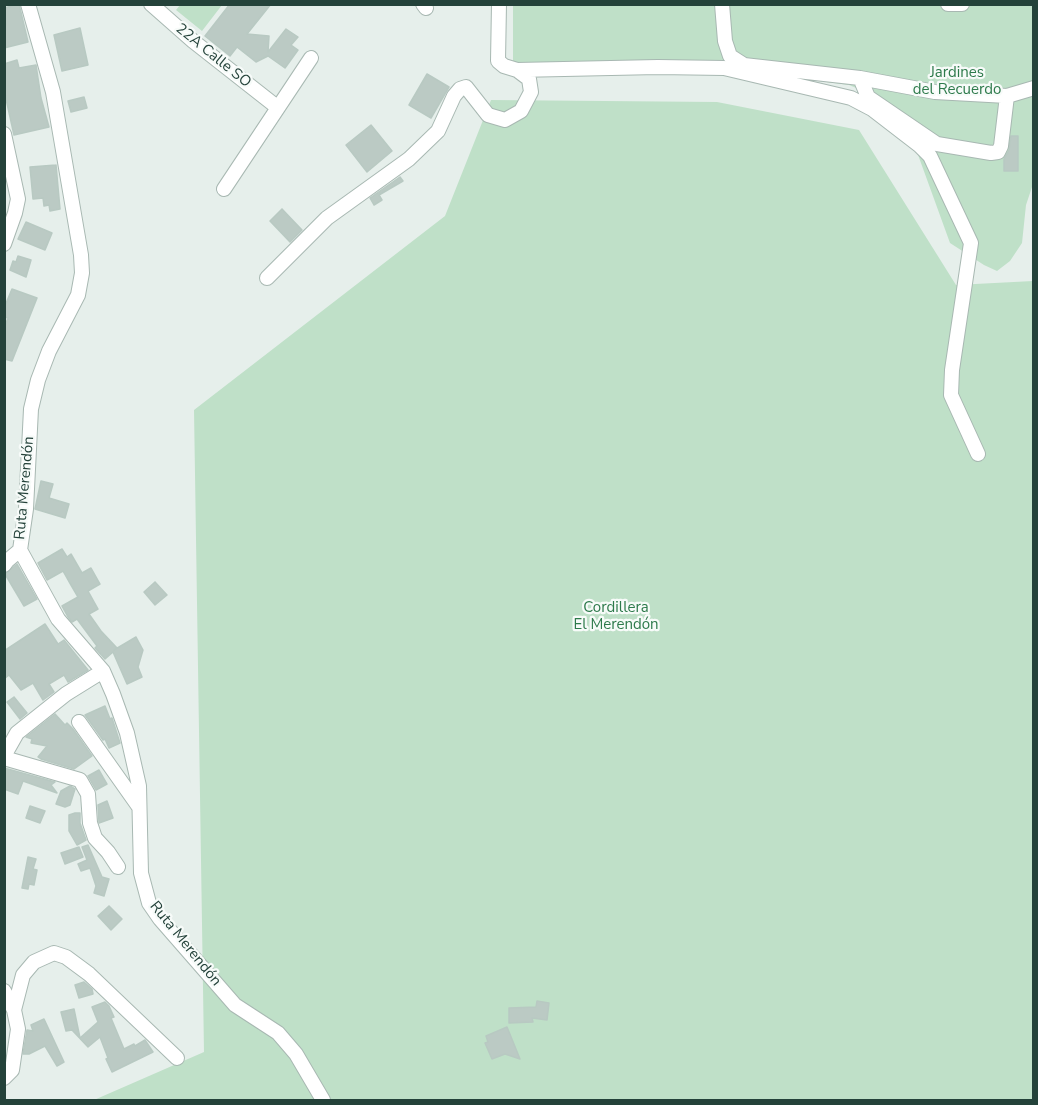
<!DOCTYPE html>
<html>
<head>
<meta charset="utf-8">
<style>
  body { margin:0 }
  #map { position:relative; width:1038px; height:1105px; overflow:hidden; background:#e6efeb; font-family:"Nunito Sans",sans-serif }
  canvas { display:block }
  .frame { position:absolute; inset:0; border:6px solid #24423a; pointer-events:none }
</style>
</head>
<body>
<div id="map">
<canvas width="1038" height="1105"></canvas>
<div class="frame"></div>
</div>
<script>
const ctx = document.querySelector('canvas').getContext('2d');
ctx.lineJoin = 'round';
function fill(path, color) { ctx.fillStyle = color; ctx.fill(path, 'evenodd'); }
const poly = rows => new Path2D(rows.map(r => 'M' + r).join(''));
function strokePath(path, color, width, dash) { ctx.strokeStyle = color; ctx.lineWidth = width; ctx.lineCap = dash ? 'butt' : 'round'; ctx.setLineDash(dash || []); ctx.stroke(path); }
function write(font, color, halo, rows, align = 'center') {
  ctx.font = font + ' "Nunito Sans",sans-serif'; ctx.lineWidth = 4.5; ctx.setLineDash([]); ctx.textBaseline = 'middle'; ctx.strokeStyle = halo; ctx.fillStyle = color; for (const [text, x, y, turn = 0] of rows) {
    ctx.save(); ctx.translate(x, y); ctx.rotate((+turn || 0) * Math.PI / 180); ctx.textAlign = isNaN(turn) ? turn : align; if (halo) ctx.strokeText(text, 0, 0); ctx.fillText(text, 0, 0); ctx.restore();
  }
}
fill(poly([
  [180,5,180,4,222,5,202,31,176,10],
  [513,5,1033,5,1033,184,1026,205,1022,243,1010,261,997,271,984,265,950,243,917,152,866,92,849,85,657,60,513,63],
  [491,100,717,102,859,130,956,285,1033,281,1033,1100,94,1100,204,1052,194,410,445,216]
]), '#bfe0c8');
const building = poly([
  [19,4,28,42,4,48,4,25,6,25,4,8,19,4],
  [230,4,271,4,247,34,269,36,268,52,286,29,298,37,291,45,298,50,285,68,268,56,256,62,237,47,230,56,205,36,230,4],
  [80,28,88,65,62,71,54,35,80,28],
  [17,60,19,68,36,65,41,98,49,127,14,135,4,90,4,64,17,60],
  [427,74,449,87,431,118,409,105,427,74],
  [84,97,87,108,71,112,68,101,84,97],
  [371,125,392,151,367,172,346,145,371,125],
  [1011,136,1018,136,1018,171,1004,171,1004,159,1009,150,1011,136],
  [56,165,60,209,50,211,49,205,44,206,43,198,33,199,30,167,56,165],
  [400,177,403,181,379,195,382,200,374,205,370,198,400,177],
  [282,209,302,230,290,242,270,221,282,209],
  [26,222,52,233,45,250,18,239,26,222],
  [18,256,31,260,26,277,10,270,13,261,16,262,18,256],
  [12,289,37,298,12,361,4,359,4,328,8,318,4,317,4,308,12,289],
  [41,481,53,484,49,498,69,504,65,518,35,509,41,481],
  [62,549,67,557,71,554,82,573,91,568,100,584,88,591,98,609,89,614,101,631,117,648,114,650,136,637,143,650,138,667,142,677,127,684,113,652,105,659,95,648,97,646,77,619,72,622,68,617,62,606,78,597,71,585,63,571,47,580,38,563,62,549],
  [17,564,37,599,24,606,5,574,17,564],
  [155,582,167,595,155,605,144,592,155,582],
  [45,624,58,644,64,640,88,670,68,682,64,675,49,684,54,692,43,700,33,683,21,690,9,675,4,679,4,651,45,624],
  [14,697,27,713,20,719,7,702,14,697],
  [105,706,110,719,112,718,120,743,109,748,105,739,103,740,85,715,105,706],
  [55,714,65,725,67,723,73,729,92,756,74,769,41,759,38,757,47,746,31,743,32,739,26,737,55,714],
  [4,768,55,782,51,785,57,793,23,781,18,794,4,789,4,768],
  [99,770,107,784,96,790,88,776,99,770],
  [70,786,75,789,70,805,65,807,56,804,61,791,70,786],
  [107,801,113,818,99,823,98,805,107,801],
  [30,806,45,811,40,823,26,818,30,806],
  [75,813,80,813,80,823,86,840,77,845,69,831,69,815,75,813],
  [88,845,102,877,109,879,104,896,94,893,96,886,90,868,81,871,78,864,87,860,82,847,88,845],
  [79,847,83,857,65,864,61,853,79,847],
  [28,857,36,859,33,869,37,870,34,885,29,884,28,889,22,888,28,857],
  [109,906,122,919,111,930,98,916,109,906],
  [84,982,92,989,93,994,79,998,75,985,84,982],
  [537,1001,549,1003,547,1020,532,1018,533,1022,509,1023,509,1008,536,1007,537,1001],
  [105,1002,109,1006,114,1017,111,1018,124,1049,134,1044,135,1046,145,1040,153,1052,112,1072,106,1059,108,1058,100,1037,88,1047,72,1030,66,1031,61,1012,74,1009,80,1038,98,1022,92,1007,105,1002],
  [44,1019,64,1062,57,1066,45,1046,29,1054,23,1054,27,1030,33,1031,31,1025,44,1019],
  [507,1027,520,1059,505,1054,492,1059,485,1043,488,1042,486,1036,507,1027]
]);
fill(building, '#bbcac4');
strokePath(building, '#b8c9c2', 1.5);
const minor = poly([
  [28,4,53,92,81,255,82,273,78,295,49,351,38,380,31,409,26,509,20,550,58,619,103,671,113,694,127,733,139,786,141,873,149,903,160,919,235,1005,278,1033,296,1054,323,1100],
  [151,4,193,41,277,107],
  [423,4,426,8],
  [722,4,725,41,730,56,744,65,860,78,935,92,1007,96,1034,88],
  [948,4,962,4],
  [517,70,658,67,724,68,851,98,872,109,920,146,930,156,971,243,952,370,951,395,978,454],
  [860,78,868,97,937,144,991,153,998,152,1001,146,1007,96],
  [4,134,18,199,15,213,4,244],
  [224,189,311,58],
  [267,278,327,218,409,159,438,131,454,96,460,89,466,87,488,115,505,120,521,111,531,92,529,79,517,70,504,66,498,61,499,4],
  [4,565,7,561,20,550],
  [79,722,139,807],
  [4,756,17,733,66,694,103,671],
  [4,758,80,780,88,794,90,823,95,838,108,852,118,867],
  [4,991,14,1010,18,1029,12,1070,4,1078],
  [14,1010,23,975,34,962,54,953,66,957,89,974,177,1058]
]);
strokePath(minor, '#a8b8b2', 16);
strokePath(minor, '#fff', 14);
write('15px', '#24423a', '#f7fbf9', [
  ["22A Calle SO",213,56,39],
  ["Ruta Merendón",25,488,-85],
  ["Ruta Merendón",185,944,51]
]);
write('15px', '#2d7a4b', '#f7fbf9', [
  ["Jardines",957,73],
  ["del Recuerdo",957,90],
  ["Cordillera",616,608],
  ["El Merendón",616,625]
]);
</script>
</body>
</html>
